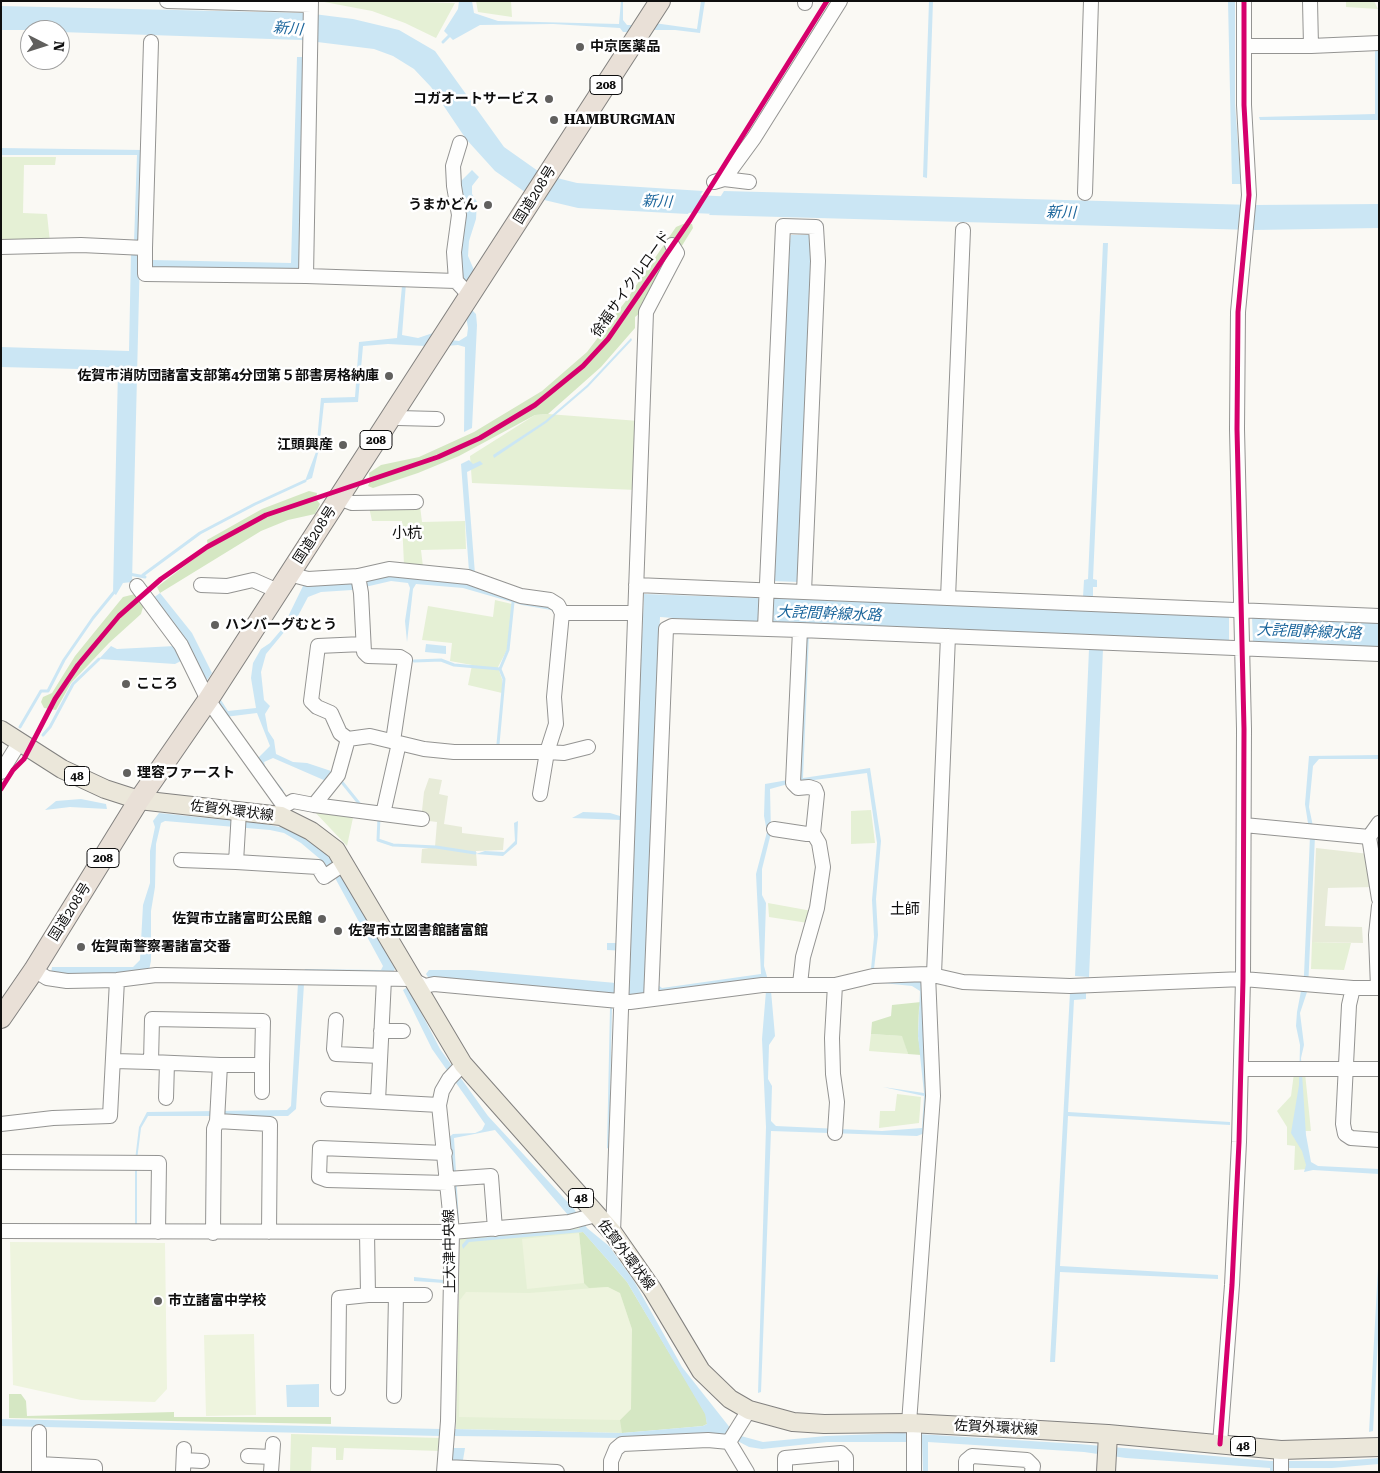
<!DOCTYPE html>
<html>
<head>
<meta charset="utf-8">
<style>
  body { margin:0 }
  #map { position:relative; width:1380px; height:1473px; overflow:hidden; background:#faf9f4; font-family:"Roboto Serif",serif }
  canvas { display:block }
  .frame { position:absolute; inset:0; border:2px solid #0e0e0e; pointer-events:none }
  .north { position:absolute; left:20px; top:20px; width:50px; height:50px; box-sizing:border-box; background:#fff; border:1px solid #9f9f9f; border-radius:50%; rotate:95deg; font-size:14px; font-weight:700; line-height:20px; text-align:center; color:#0e0e0e }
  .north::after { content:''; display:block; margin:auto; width:18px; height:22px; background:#61605e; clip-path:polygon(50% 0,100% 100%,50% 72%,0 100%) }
</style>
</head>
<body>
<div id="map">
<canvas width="1380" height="1473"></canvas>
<div class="frame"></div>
<div class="north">N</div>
</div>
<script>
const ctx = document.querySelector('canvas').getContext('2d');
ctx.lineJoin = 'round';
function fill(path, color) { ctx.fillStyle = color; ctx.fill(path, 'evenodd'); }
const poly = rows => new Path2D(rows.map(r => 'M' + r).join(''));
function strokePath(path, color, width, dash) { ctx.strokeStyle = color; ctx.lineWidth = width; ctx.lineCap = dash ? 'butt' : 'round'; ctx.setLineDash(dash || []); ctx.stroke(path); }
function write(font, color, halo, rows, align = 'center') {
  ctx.font = font + ' "Roboto Serif","Noto Sans JP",serif'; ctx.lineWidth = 5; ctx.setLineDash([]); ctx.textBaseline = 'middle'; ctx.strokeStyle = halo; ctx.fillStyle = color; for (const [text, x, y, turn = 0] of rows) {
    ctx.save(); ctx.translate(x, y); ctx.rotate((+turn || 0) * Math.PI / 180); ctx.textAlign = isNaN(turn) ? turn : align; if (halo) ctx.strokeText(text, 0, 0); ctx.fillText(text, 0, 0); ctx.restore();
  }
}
fill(poly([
  [319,1,367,1,455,3,436,38,405,23,372,11],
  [476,1,511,1,512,17,478,12],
  [1346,1,1374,1,1378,9,1346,7],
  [1,157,56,157,55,165,24,165,23,213,47,214,50,242,1,244],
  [548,414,639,421,636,490,472,483,470,456,535,415],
  [420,506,422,522,465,521,466,549,421,550,423,567,404,565,402,521,372,521,369,507],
  [495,600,512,604,507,650,498,667,502,679,502,693,468,685,472,665,450,661,452,643,422,640,428,606,493,617],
  [312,809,354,813,347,846],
  [871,810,875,843,851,844,851,811],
  [768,903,812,911,808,923,769,917],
  [1312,942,1351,943,1344,970,1311,969],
  [871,1034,903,1036,908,1054,869,1051],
  [1294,1073,1305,1073,1311,1131,1303,1131,1308,1169,1294,1170,1295,1146,1287,1145,1287,1127,1277,1111,1291,1096],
  [897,1094,921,1097,919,1123,879,1128,880,1111,895,1111],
  [580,1228,627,1282,703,1426,622,1433,456,1429,460,1237],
  [291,1434,442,1438,441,1451,344,1448,343,1460,336,1460,336,1448,312,1447,311,1472,290,1472]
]), '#e5f0d5');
fill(poly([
  [683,224,692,224,693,228,640,313,635,317,635,328,601,367,548,414,535,415,459,456,418,473,373,488,368,486,370,481,369,473,381,465,419,457,474,432,542,391,587,352,625,302,676,227],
  [309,491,317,493,316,499,320,504,315,514,288,520,261,531,160,593,157,587,208,548,207,540,262,509],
  [135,594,144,604,141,614,109,643,71,683,56,710,44,708,41,702,43,697,52,693,75,656,123,597],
  [921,1002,919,1008,918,1036,921,1055,908,1054,902,1036,871,1034,872,1022,891,1016,892,1005],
  [583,1232,627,1282,706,1414,707,1424,703,1426,622,1433,620,1420,631,1409,608,1287,589,1288,584,1283,579,1233],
  [9,1394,21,1394,26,1401,27,1416,174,1412,174,1417,331,1417,331,1424,9,1418]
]), '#d5e7c3');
fill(poly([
  [429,778,442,780,439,794,448,796,444,824,462,827,462,833,504,838,503,850,476,851,477,866,421,863,422,849,435,847,437,822,421,820,424,792],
  [1316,848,1369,854,1374,887,1328,888,1325,926,1362,927,1363,943,1312,942]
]), '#e7ebd8');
fill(poly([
  [579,1233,584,1283,527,1289,522,1239],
  [10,1242,165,1243,167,1389,155,1402,81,1400,13,1385],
  [608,1287,620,1293,632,1329,631,1409,620,1420,459,1417,460,1300,466,1292,529,1293],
  [254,1334,256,1415,206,1416,204,1335]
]), '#eef4de');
fill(poly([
  [459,1,472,1,474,13,498,21,619,24,621,1,623,1,623,20,627,25,634,25,629,32,623,32,620,28,553,24,480,25,453,40,444,31,458,9],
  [701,1,705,1,700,33,675,30,649,30,654,23,697,29],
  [929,1,933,1,927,178,923,177],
  [1228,1,1235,1,1235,104,1241,184,1232,184],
  [1,6,306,13,353,19,399,30,435,51,504,147,538,171,525,192,495,171,466,139,431,87,414,69,393,56,374,49,301,40,60,32,60,30,1,30],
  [1375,48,1379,48,1379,120,1260,120,1259,117,1375,114],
  [297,57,303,57,299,270,152,268,152,260,291,263],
  [1,148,143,150,141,242,134,242,137,155,1,155],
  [472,170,479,177,472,186,472,194,477,202,476,219,469,241,468,256,474,270,467,282,464,281,460,268,466,213,461,196,461,181],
  [553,177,577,183,703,191,688,214,578,208,540,199],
  [724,191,1254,205,1379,204,1379,228,1253,230,709,215],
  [791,235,809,235,811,263,798,582,772,581,787,260],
  [1103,243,1108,243,1093,579,1097,580,1097,587,1093,587,1093,597,1083,597,1084,580,1088,579],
  [131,253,140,253,132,582,123,583,116,595,113,593,118,370,1,367,1,347,129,351],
  [406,283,402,335,418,338,433,333,425,346,388,344,363,346,358,402,324,403,319,449,312,478,305,481,316,452,321,398,355,397,359,342,397,338,402,286],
  [471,309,476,314,477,325,472,428,464,432,465,347,458,345,445,346,450,340,459,341,467,336,468,328,466,316],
  [631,338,632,340,588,387,546,423,494,458,493,455,545,421,587,385],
  [469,460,473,464,480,461,483,464,467,472,475,574,469,571,461,464],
  [382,575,469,584,548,606,555,611,556,616,551,610,522,605,463,588,416,584,413,589,407,642,405,621,410,588,408,583,391,581,352,590,321,592,308,597,291,629,285,631,266,654,261,672,264,700,270,706,265,714,268,731,274,740,276,754,293,762,307,763,331,771,326,781,273,758,264,762,266,769,284,791,276,789,255,761,270,746,257,713,225,717,215,701,221,694,221,700,228,711,256,708,251,678,253,663,261,649,270,643,282,629,303,586],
  [160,593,192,633,212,673,205,683,153,598],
  [644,594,761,598,760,622,756,624,660,617,645,993,629,995,627,993,627,951,607,950,607,943,628,943],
  [771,598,1229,616,1229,642,770,624],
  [1252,617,1379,622,1379,648,1253,643],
  [805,635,809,635,803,778,870,768,881,841,876,899,878,935,874,969,871,969,874,937,872,900,877,843,867,773,799,782],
  [426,644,446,646,446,654,425,652],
  [111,646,117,649,175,646,183,660,175,664,99,659],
  [1089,649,1103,649,1089,977,1075,976],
  [1379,755,1379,759,1319,759,1313,766,1309,807,1315,836,1308,989,1300,1013,1304,1045,1301,1058,1306,1135,1311,1162,1318,1166,1379,1169,1379,1174,1313,1170,1304,1172,1306,1165,1302,1151,1291,1133,1299,1085,1300,1045,1296,1026,1297,1012,1304,975,1310,836,1305,804,1309,756],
  [788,780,788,784,770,789,771,833,762,869,762,895,766,903,764,966,771,991,775,1036,769,1045,768,1079,772,1086,771,1121,776,1126,882,1131,922,1128,924,1096,883,1087,924,1093,918,1036,920,991,912,986,873,982,919,980,924,988,927,1098,925,1133,917,1136,771,1131,761,1392,758,1393,766,1127,762,1039,766,991,763,978,658,992,656,988,658,985,662,988,761,974,756,874,767,832,764,816,765,784],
  [81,799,106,804,107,809,70,807,45,810,56,801],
  [583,812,610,813,620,816,621,820,572,818],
  [159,813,264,824,285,828,304,838,326,854,342,875,395,969,393,972,304,984,296,1109,288,1116,148,1116,141,1128,137,1160,137,1228,135,1228,135,1160,139,1127,147,1112,287,1110,291,1106,298,983,305,969,381,970,383,966,334,876,320,859,301,843,284,833,270,830,165,821,161,823,156,844,155,887,151,911,151,961,149,970,117,975,51,973,52,967,133,967,140,960,143,905,150,883,150,851,155,827,153,821],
  [518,821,517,844,503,856,476,854,485,851,504,852,515,841,514,823],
  [429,970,470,970,616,983,615,994,430,980,426,974],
  [406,988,410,991,440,1049,488,1116,574,1209,587,1228,609,1246,634,1281,682,1367,731,1429,741,1436,763,1442,826,1436,902,1433,1079,1444,1270,1461,1339,1461,1379,1458,1379,1464,1332,1468,1274,1468,1274,1472,1270,1472,1270,1468,1126,1458,1084,1452,928,1442,928,1472,923,1472,922,1442,827,1442,762,1449,749,1447,728,1436,623,1438,453,1436,453,1429,622,1433,703,1426,707,1424,705,1414,627,1282,583,1232,469,1242,463,1249,462,1245,467,1239,580,1229,495,1130,454,1138,459,1223,457,1223,449,1137,453,1134,475,1133,482,1130,485,1124,432,1049,403,990],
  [1070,992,1086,992,1086,999,1074,1000,1068,1112,1230,1122,1230,1125,1068,1116,1060,1266,1218,1275,1218,1279,1060,1272,1055,1362,1050,1362],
  [610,1008,612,1008,609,1149,607,1148],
  [1379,1250,1379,1321,1373,1431,1369,1432],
  [414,1277,444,1280,444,1283,414,1281],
  [319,1384,319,1407,287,1407,286,1385],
  [1,1419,441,1429,440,1436,1,1426],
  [453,1448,465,1448,461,1472,450,1472]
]), '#cbe6f4');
strokePath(poly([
  [443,42,451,34],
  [129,574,145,577],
  [143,575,200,533,255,504,305,481],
  [414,661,441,660,454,665,500,669],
  [20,727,41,691,48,691,64,660,93,618,115,591],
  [43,735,50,727,73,684,99,659],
  [498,744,504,679,500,669,508,650,513,602],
  [341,781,362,807],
  [379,817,378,840,393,845,436,847,475,853]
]), '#cbe6f4', 3);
strokePath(poly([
  [672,203,738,206]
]), '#cbe6f4', 18);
const minor = poly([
  [167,1,311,5],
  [311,1,306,276,456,281,470,296],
  [1310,1,1311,46],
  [805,3,805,1],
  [1245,46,1311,46,1379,43],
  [724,179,754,138,840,1],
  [714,182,724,179,749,182],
  [1085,193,1091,1],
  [1,247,81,245,145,248,145,274,306,276],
  [145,248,151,42],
  [456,281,454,252,459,215,454,186,453,166,460,143],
  [392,415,398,418,437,419],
  [339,498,352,503,416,502],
  [358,576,361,593,364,652,368,656,400,657,405,660,393,741],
  [201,585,227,586,253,580,278,591],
  [636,585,1379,616],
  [137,586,181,645,208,700,284,806,281,815],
  [948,598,963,230],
  [562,613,634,613],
  [765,628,783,226,816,227,818,261,804,592],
  [800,630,1379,654],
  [348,739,340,733,331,713,317,707,311,701,318,646,363,644],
  [1,772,19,743],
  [540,794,547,752,564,753,588,747],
  [314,805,422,819],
  [284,806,293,801,314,805,338,775,348,739,370,736,424,749,454,752,547,752,556,724,554,697,562,613,558,605,550,600,521,596,468,577,389,569,358,576,308,579,289,574],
  [383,814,399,743],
  [1379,823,1369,837,1379,899],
  [1244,825,1369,837],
  [774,829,807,834,813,833],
  [181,860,236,862,239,811],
  [236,862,318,867,324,877,345,863],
  [34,970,47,978,67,981,117,980,156,975,411,979,425,986,434,984,630,1002,762,985,835,985,873,976,928,974,963,982,1070,986,1243,979,1353,988,1379,988],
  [934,974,948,636],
  [835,985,832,1038,833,1074,837,1102,835,1133],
  [1353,988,1349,1005,1343,1124,1345,1134,1351,1138,1379,1140],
  [1378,988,1376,935,1379,906],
  [651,999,666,629,672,626,800,630,793,783,798,788,809,787,815,789,817,794,813,833,819,843,823,867,817,908,803,957,800,984],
  [336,1020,334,1049,336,1054,380,1056],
  [381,1031,403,1031],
  [114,1061,151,1062],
  [262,1065,262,1092],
  [1241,1069,1379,1069],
  [166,1098,167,1063],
  [328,1099,439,1105],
  [378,1101,384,979],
  [217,1121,270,1124,269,1232],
  [1,1124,53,1118,110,1116,117,980],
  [445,1153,320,1148,319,1177,327,1180,448,1183],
  [1,1162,159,1163,158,1232],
  [447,1179,491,1176,495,1229],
  [1,1231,452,1232,569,1222,596,1215],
  [213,1233,214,1129,217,1121,220,1065,262,1065,263,1021,152,1019,151,1062,220,1065],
  [613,1233,646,312,677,253,672,245],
  [368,1295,425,1295],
  [338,1388,339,1298,368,1295,367,1232],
  [394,1396,396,1295],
  [909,1423,933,1096,928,974],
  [914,1423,914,1472],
  [729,1442,749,1410],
  [1220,1444,1232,1285,1239,1142,1243,979,1244,729,1237,429,1238,312,1249,195,1244,105,1244,1],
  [248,1456,272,1457],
  [184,1460,202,1461],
  [39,1464,95,1467,95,1472],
  [445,1467,557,1472],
  [39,1471,39,1432],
  [183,1472,184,1449],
  [271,1472,273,1444],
  [444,1472,448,1421,452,1232,439,1105,442,1091,449,1079,463,1064],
  [611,1472,611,1461,616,1449,622,1444,708,1440,729,1442,747,1472],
  [785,1472,785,1458,841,1453,846,1458,846,1472],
  [966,1472,966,1461,972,1456,1027,1460,1033,1466,1032,1472],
  [1281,1472,1281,1450]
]);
const major = poly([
  [1,730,62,769,105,789,139,800,281,816,311,831,336,850,463,1064,613,1233,652,1289,701,1371,730,1399,749,1410,793,1422,824,1424,909,1423,1023,1429,1108,1434,1281,1450,1379,1447],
  [1106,1472,1108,1434]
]);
const highway = poly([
  [1,1018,34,970,139,800,208,700,660,1]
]);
strokePath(minor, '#949492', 16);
strokePath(major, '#82817f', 20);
strokePath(highway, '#82817f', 22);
strokePath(minor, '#fefefd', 14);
strokePath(major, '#ebe7da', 18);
strokePath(highway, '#e9e0d7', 20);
strokePath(poly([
  [1,789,13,770,24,759,55,699,78,665,119,616,161,579,207,547,266,515,438,457,480,438,535,405,583,366,608,339,690,220,827,1],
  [1220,1444,1232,1285,1239,1142,1243,979,1244,729,1237,429,1238,312,1249,195,1244,105,1244,1]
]), '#d6006c', 5);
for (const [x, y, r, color] of [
  [580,47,5,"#61605e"],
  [549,99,5,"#61605e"],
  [554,120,5,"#61605e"],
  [488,205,5,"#61605e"],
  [389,376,5,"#61605e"],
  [343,445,5,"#61605e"],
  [215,625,5,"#61605e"],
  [126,684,5,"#61605e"],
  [127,773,5,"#61605e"],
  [322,919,5,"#61605e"],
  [338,931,5,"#61605e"],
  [81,947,5,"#61605e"],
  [158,1301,5,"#61605e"]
]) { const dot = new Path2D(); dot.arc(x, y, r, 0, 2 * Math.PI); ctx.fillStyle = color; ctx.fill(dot); strokePath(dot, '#fff', 2); }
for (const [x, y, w] of [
  [606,85,32],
  [376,440,32],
  [77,776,25],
  [103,858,32],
  [581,1198,25],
  [1243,1446,25]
]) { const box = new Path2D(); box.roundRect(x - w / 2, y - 9.5, w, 19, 4); ctx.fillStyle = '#fff'; ctx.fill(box); strokePath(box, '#0e0e0e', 1); }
write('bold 12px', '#0e0e0e', null, [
  ["208",606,85],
  ["208",376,440],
  ["48",77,776],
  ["208",103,858],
  ["48",581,1198],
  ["48",1243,1446]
]);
write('bold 14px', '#0e0e0e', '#fff', [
  ["中京医薬品",590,47],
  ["コガオートサービス",539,99,"right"],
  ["HAMBURGMAN",564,120],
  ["うまかどん",478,205,"right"],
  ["佐賀市消防団諸富支部第4分団第５部書房格納庫",379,376,"right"],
  ["江頭興産",333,445,"right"],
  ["ハンバーグむとう",225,625],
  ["こころ",136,684],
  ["理容ファースト",137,773],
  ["佐賀市立諸富町公民館",312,919,"right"],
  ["佐賀市立図書館諸富館",348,931],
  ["佐賀南警察署諸富交番",91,947],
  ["市立諸富中学校",168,1301]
], 'left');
write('14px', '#0e0e0e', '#fff', [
  ["国道208号",535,195,-58],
  ["徐福サイクルロード",631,284,-55],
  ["国道208号",315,535,-57],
  ["佐賀外環状線",232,811,7],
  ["国道208号",70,912,-58],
  ["上大津中央線",450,1251,-91],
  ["佐賀外環状線",626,1255,53],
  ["佐賀外環状線",996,1428,3]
]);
write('italic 15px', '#1c669c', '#fff', [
  ["新川",288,29,5],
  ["新川",657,202,3],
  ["新川",1061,213,1],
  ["大詫間幹線水路",829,614,2],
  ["大詫間幹線水路",1309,632,2]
]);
write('15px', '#0e0e0e', '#fff', [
  ["小杭",407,534],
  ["土師",905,910]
]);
</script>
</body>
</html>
